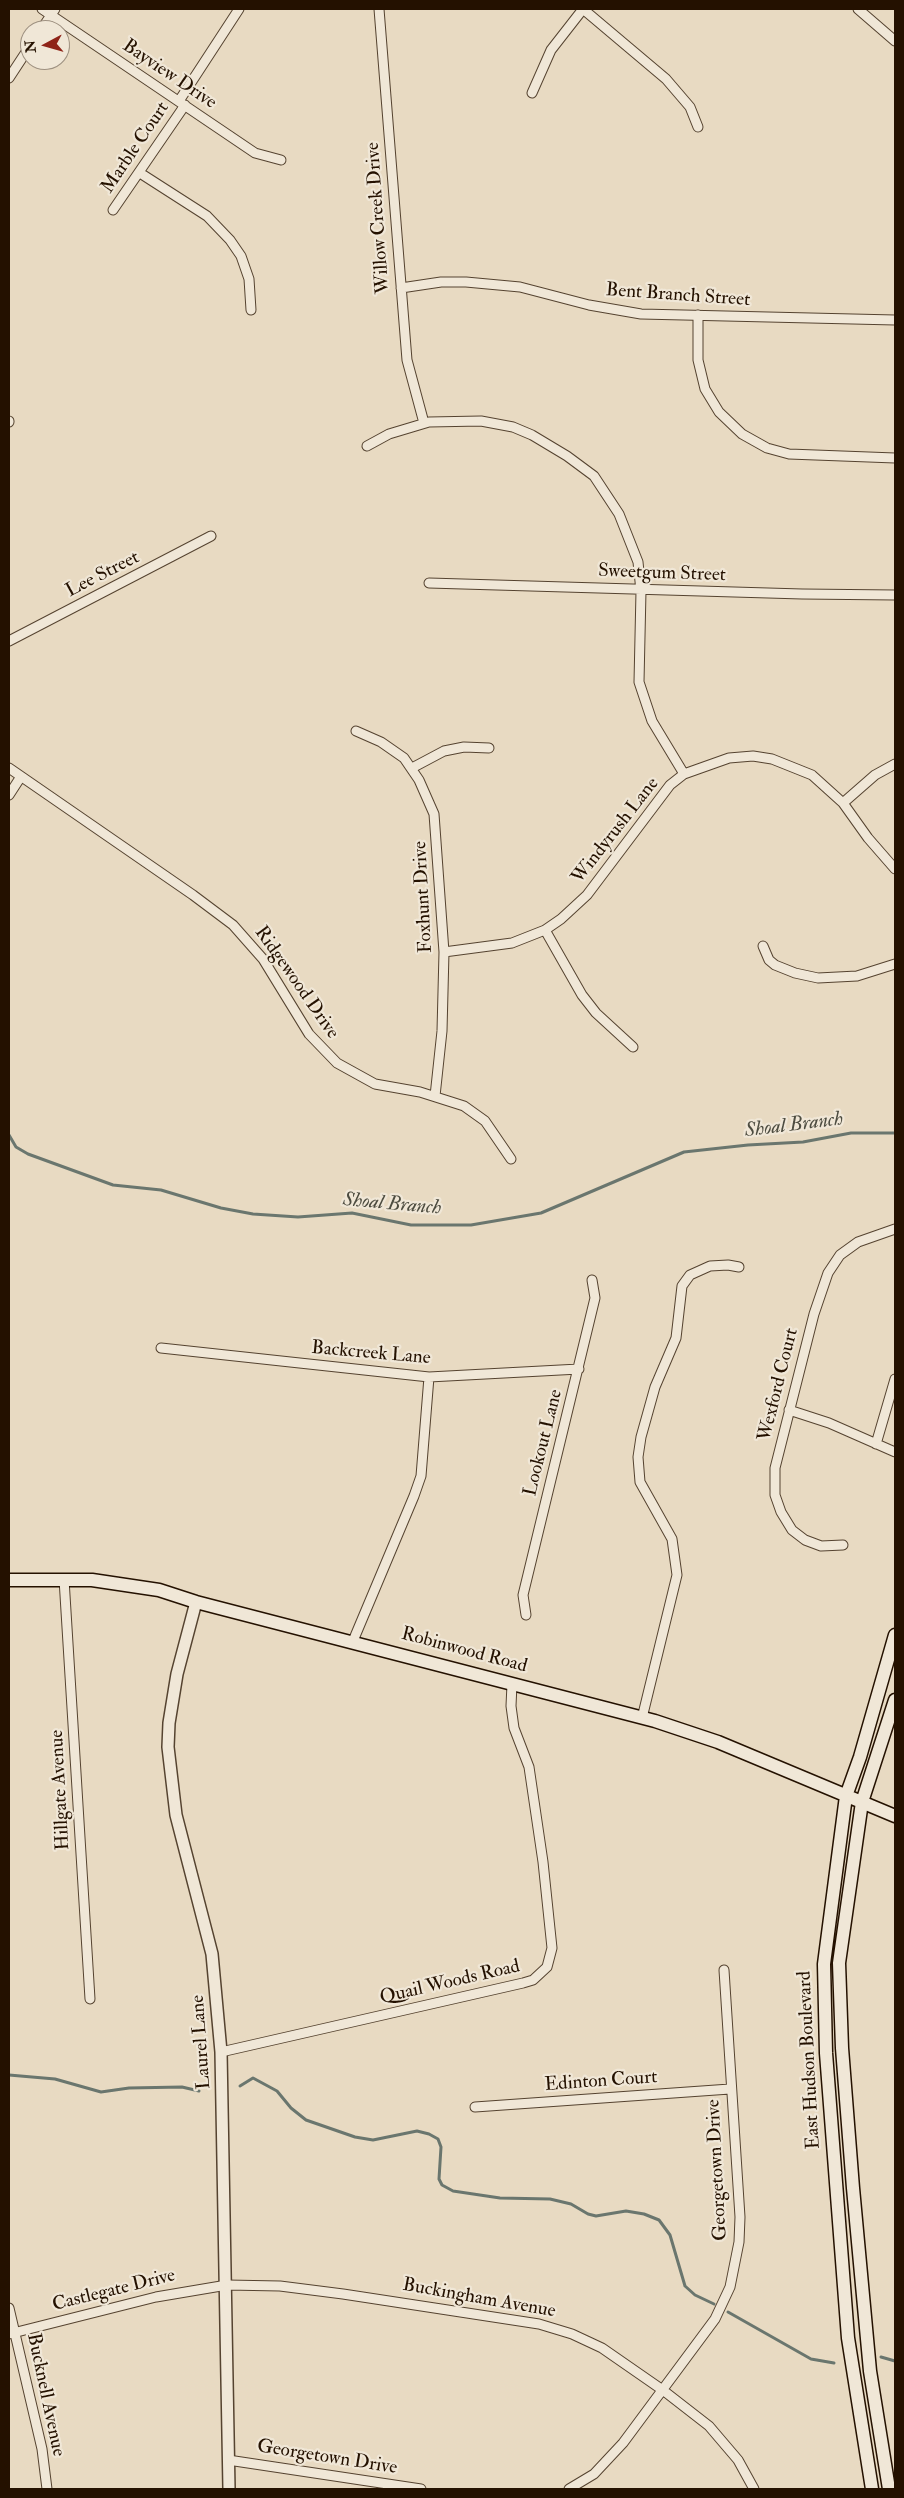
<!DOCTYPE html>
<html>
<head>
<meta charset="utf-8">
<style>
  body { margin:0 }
  #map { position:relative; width:904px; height:2498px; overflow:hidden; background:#e8dac2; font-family:"IM FELL Double Pica",serif }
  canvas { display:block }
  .frame { position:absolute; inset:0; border:10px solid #241100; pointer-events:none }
  .north { position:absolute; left:20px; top:20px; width:50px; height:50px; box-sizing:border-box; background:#f0e7d7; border:1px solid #9e9181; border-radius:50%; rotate:264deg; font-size:14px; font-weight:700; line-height:20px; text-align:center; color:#241100 }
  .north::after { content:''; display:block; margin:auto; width:18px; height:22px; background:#8f2418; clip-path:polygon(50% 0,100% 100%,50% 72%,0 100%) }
</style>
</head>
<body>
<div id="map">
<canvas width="904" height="2498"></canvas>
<div class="frame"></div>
<div class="north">N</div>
</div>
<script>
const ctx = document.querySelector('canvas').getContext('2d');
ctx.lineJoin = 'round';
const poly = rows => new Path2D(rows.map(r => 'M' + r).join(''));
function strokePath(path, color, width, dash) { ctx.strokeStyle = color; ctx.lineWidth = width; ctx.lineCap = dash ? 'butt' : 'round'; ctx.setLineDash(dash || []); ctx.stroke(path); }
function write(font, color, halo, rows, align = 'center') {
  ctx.font = font + ' "IM FELL Double Pica",serif'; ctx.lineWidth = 4.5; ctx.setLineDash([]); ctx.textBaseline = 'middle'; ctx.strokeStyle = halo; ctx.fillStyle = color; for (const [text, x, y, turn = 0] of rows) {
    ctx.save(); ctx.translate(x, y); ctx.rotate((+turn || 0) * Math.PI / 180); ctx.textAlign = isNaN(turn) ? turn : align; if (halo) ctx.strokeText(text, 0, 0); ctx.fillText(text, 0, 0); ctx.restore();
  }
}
strokePath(poly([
  [9,1135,16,1147,28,1154,113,1185,161,1190,221,1208,253,1214,298,1217,352,1213,411,1225,471,1225,541,1213,684,1152,748,1145,803,1142,851,1133,895,1133],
  [9,2075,55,2079,101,2092,129,2088,182,2087,199,2091],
  [240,2086,253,2078,277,2091,291,2108,306,2120,355,2137,373,2140,417,2131,429,2134,438,2139,441,2147,439,2179,442,2185,453,2191,500,2198,550,2199,571,2204,588,2214,596,2216,626,2211,644,2214,659,2220,670,2235,685,2286,695,2295,714,2304],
  [728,2312,811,2359,834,2363],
  [881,2357,895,2361]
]), '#6a766e', 3);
const minor = poly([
  [42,9,255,153,281,160],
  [379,9,407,360,424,423],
  [583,9,666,79,690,107,698,127],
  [858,9,895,41],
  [41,30,55,9],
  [9,78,30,46],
  [532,93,551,50,583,9],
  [179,101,239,9],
  [140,173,207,216,230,240,241,256,249,279,251,310],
  [113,210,185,105],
  [401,288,441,282,466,282,520,287,589,305,641,314,895,320],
  [698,315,698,360,705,389,719,412,742,434,767,448,789,454,895,458],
  [9,421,9,422],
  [367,446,389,434,429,422,481,421,513,427,532,435,567,456,594,476,619,514,638,562,641,591,639,682,652,721,684,774],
  [429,583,802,594,895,595],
  [9,641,211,536],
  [356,731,381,742,404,758,419,780,434,814,444,952,442,1031,435,1096],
  [9,768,193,895,233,925,263,959,309,1034,337,1063,375,1084,420,1092,464,1106,485,1121,511,1159],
  [412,768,444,751,464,747,489,748],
  [9,795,20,778],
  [843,803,875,775,895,764],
  [545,930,582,995,596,1013,633,1047],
  [763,946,769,960,775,965,795,973,818,978,857,976,895,964],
  [444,952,512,943,545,930,561,919,587,895,670,785,684,774,729,758,753,756,772,759,812,775,843,803,868,838,895,869],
  [161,1348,429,1377,579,1369],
  [789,1410,829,1423,895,1452],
  [876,1444,895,1379],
  [843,1545,821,1546,805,1540,792,1530,781,1512,775,1495,775,1468,814,1314,828,1273,840,1255,858,1242,895,1229],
  [64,1579,90,1999],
  [526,1615,523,1595,595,1298,592,1280],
  [353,1641,414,1496,421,1476,429,1377],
  [642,1718,677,1575,672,1539,640,1482,638,1457,641,1437,655,1387,676,1338,682,1286,690,1275,710,1266,728,1265,739,1267],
  [221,2052,523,1983,533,1980,547,1967,552,1948,543,1862,529,1767,514,1728,511,1706,512,1684],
  [475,2107,730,2089],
  [9,2308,42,2449,47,2489],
  [9,2334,156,2297,227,2285,280,2286,343,2294,539,2324,572,2334,602,2348,664,2391,709,2426,738,2460,754,2489],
  [228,2460,421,2489],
  [569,2489,594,2474,623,2443,715,2319,730,2287,739,2242,740,2217,724,1970]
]);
const tertiary = poly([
  [196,1602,177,1674,169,1723,168,1747,176,1815,212,1954,221,2052,229,2489]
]);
const secondary = poly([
  [9,1580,92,1580,159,1590,196,1602,655,1721,718,1742,895,1816],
  [872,2489,848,2338,826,2053,824,1964,846,1796,860,1757,895,1635],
  [889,2489,870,2371,853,2188,842,2048,839,1963,862,1802,895,1700]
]);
strokePath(minor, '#554330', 11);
strokePath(tertiary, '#554330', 14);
strokePath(secondary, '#241100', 15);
strokePath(minor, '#f0e7d7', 9);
strokePath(tertiary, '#f0e7d7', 11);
strokePath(secondary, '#f0e7d7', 12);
write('19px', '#241100', '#f0e7d7', [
  ["Bayview Drive",169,75,34],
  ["Marble Court",136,148,-56],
  ["Willow Creek Drive",379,218,-94],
  ["Bent Branch Street",678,296,4],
  ["Sweetgum Street",662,574,2],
  ["Lee Street",103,575,-27],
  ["Windyrush Lane",616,831,-52],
  ["Foxhunt Drive",424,897,-93],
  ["Ridgewood Drive",296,983,55],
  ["Backcreek Lane",371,1354,5],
  ["Wexford Court",779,1385,-76],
  ["Lookout Lane",544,1443,-76],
  ["Robinwood Road",464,1651,15],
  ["Hillgate Avenue",61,1790,-93],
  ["Quail Woods Road",450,1983,-13],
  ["Laurel Lane",202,2042,-94],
  ["East Hudson Boulevard",810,2060,-93],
  ["Edinton Court",601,2082,-4],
  ["Georgetown Drive",718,2170,-93],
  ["Castlegate Drive",114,2291,-14],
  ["Buckingham Avenue",479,2299,10],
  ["Bucknell Avenue",45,2395,78],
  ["Georgetown Drive",327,2458,9]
]);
write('italic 20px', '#4d4c40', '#f0e7d7', [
  ["Shoal Branch",794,1126,-7],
  ["Shoal Branch",392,1205,5]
]);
</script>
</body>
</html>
